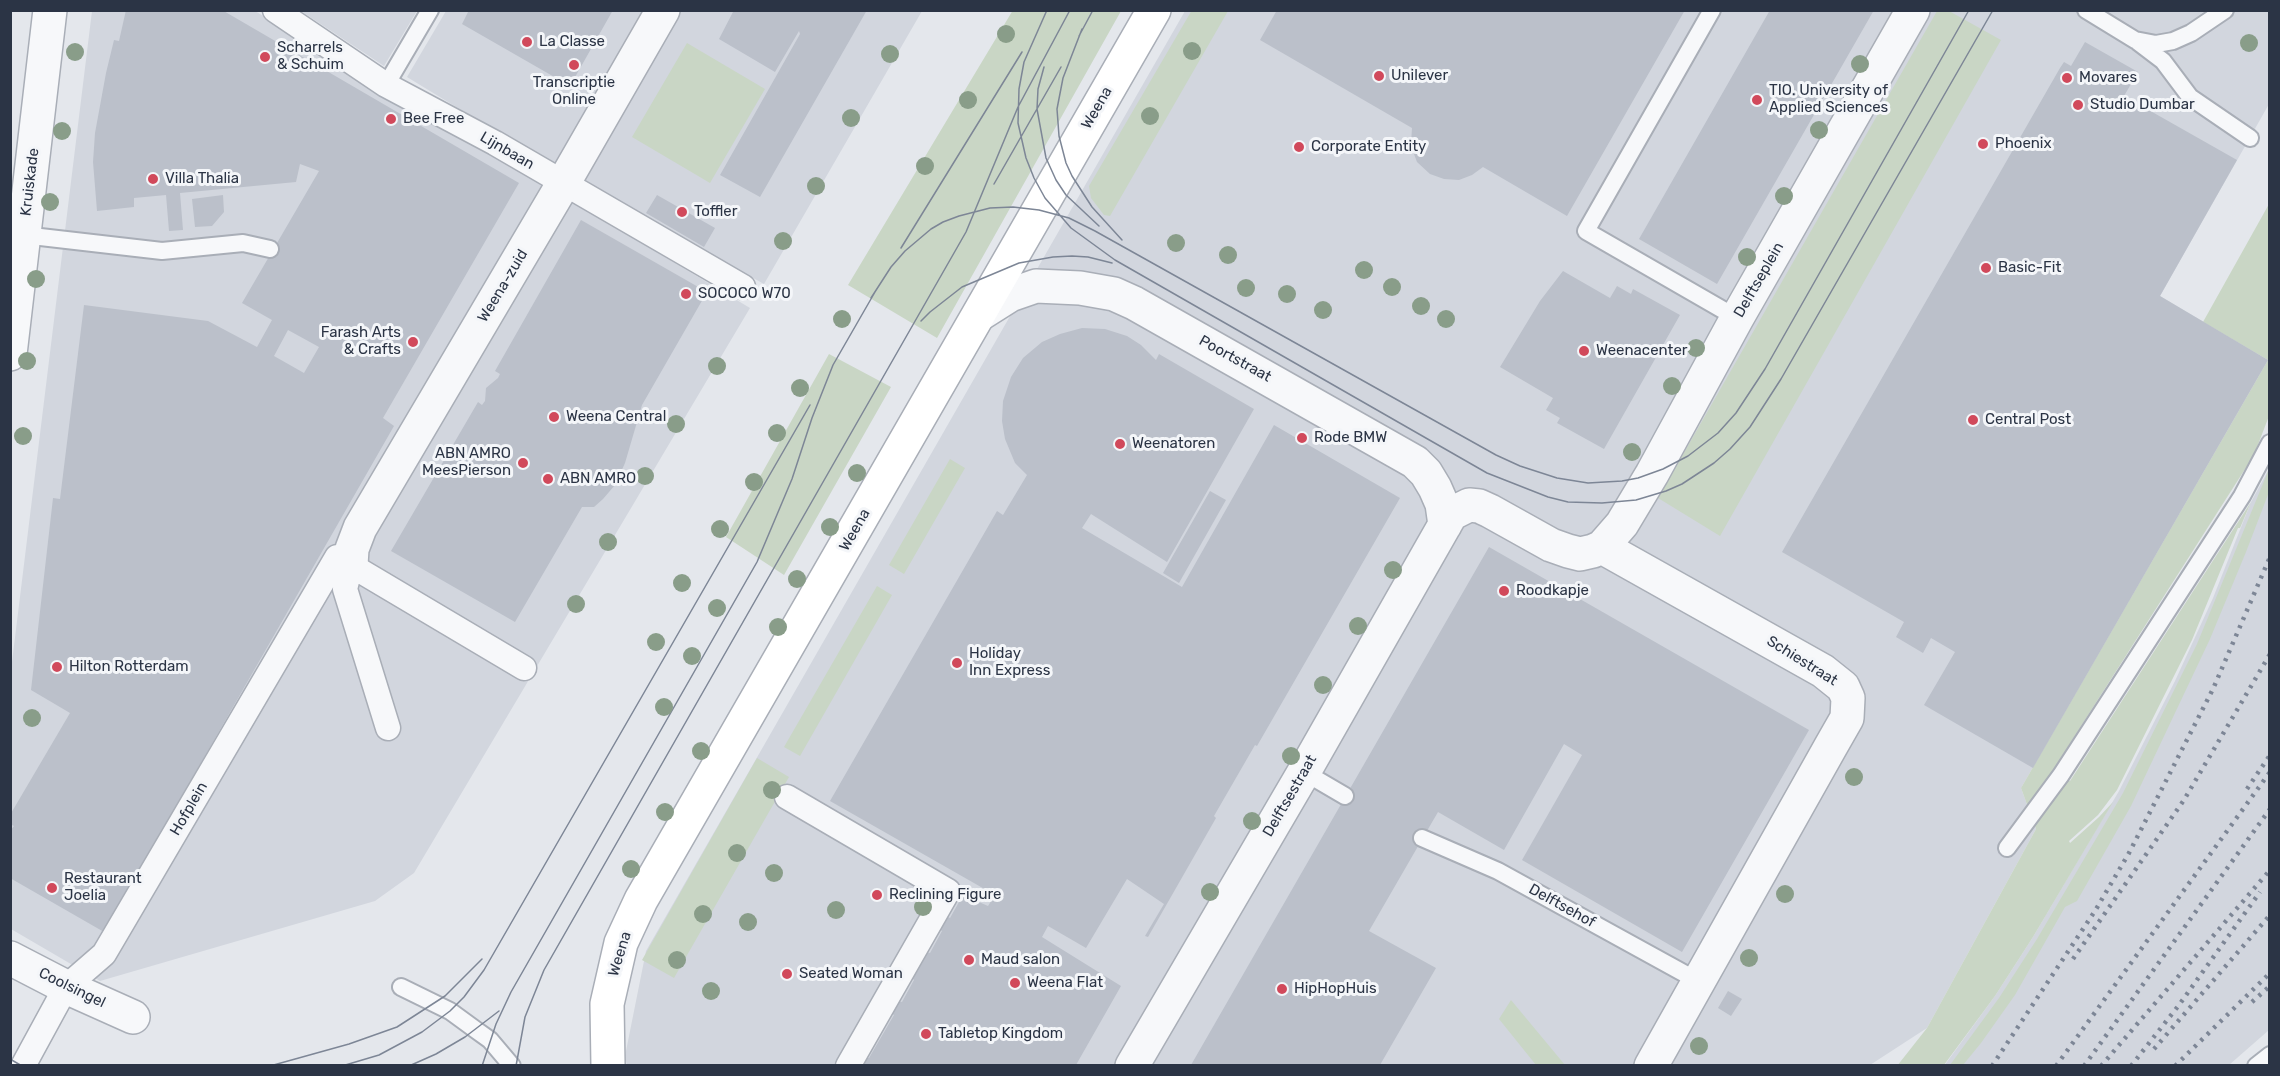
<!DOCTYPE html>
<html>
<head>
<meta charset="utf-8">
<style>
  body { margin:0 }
  #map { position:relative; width:2280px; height:1076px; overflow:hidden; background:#e4e7ec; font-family:Rubik,sans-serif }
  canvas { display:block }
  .frame { position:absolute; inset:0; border:12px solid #2b3445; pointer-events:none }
</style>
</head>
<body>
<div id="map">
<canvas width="2280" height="1076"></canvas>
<div class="frame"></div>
</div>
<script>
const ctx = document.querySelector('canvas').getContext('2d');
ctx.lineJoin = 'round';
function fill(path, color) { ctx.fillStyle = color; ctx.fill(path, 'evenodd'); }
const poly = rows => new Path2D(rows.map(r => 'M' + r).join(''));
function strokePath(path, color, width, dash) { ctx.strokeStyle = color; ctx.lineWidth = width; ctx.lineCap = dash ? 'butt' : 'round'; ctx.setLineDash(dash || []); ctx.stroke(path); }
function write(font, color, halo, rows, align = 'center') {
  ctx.font = font + ' Rubik,sans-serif'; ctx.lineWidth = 6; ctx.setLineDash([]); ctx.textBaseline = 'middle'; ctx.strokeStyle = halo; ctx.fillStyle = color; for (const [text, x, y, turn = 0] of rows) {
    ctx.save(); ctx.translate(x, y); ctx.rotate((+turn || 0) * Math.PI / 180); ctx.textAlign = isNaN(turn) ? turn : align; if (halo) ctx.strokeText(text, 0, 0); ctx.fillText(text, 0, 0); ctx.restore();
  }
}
fill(poly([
  [92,11,255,11,750,308,414,873,375,901,100,981,11,929,11,670],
  [301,11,417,11,384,66],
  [446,11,922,11,764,284,576,180,407,77],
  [1185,11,2269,11,2269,104,2160,296,2268,360,2021,788,2036,829,1927,1028,1870,1065,627,1066,625,1056,646,951],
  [2269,469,2269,1030,2229,1065,1944,1066,1995,996,2033,937,2119,791,2175,681,2213,598,2251,502]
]), '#d2d6de');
fill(poly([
  [1013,10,1121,11,937,338,848,285],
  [1192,10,1228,11,1110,216,1104,215,1091,198,1089,186],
  [1937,11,1949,11,2001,40,1720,536,1658,498],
  [687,43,765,89,710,183,632,137],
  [2269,204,2269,416,2254,455,2053,770,2070,781,2251,502,2240,528,2238,528,2192,640,2117,790,2098,815,2069,841,2070,843,2099,817,2113,802,2033,937,1995,996,1944,1065,1897,1066,1927,1028,2036,829,2021,788,2268,360,2203,322],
  [829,354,891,387,784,575,726,537],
  [950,459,965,468,904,574,889,565],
  [2269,469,2269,492,2246,552,2210,639,2131,806,2077,901,2065,907,2015,995,1981,1043,1963,1065,1950,1065,1999,998,2037,939,2123,793,2197,644],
  [877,586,892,595,800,756,784,747],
  [757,758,789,777,674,978,642,960],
  [1511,1000,1565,1065,1536,1065,1499,1019]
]), '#c9d6c5');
fill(poly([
  [126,10,222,10,519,183,383,418,394,426,104,932,10,878,10,831,14,826,10,824,10,815,70,713,31,690,53,498,60,499,84,305,208,321,257,347,272,320,242,303,319,171,300,164,296,182,180,193,183,230,169,231,166,195,134,198,134,207,97,211,93,162,95,133,106,73,114,40,119,41],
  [288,330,319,347,304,373,274,356],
  [469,10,613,10,570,86,462,24],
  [734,10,867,10,760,197,720,175,800,34,799,31,775,72,719,39],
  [1277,10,1685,10,1567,216,1483,167,1472,175,1459,180,1444,179,1430,174,1417,162,1414,154,1411,144,1412,128,1260,40],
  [1770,10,1874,10,1717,284,1639,239],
  [2085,42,2138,72,2124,96,2237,160,2160,296,2268,360,2033,768,1924,705,1955,652,1931,638,1923,653,1896,637,1904,622,1782,552,2060,68,2064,62,2071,66],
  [223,195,224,212,212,226,195,227,192,199],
  [657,195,715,228,704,247,646,213],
  [581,220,707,292,642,405,625,463,615,485,603,499,594,507,582,507,515,622,391,551,478,402,482,405,485,401,486,388,498,378,500,374,495,371],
  [1563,271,1610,298,1617,286,1631,294,1633,289,1680,315,1604,449,1557,423,1560,418,1546,410,1553,398,1500,367,1540,301],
  [1082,328,1105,329,1127,336,1141,345,1156,360,1159,354,1254,409,1167,562,1091,514,1082,528,1182,587,1274,425,1400,498,1257,746,1255,745,1214,816,1216,818,1148,937,1145,936,1164,904,1127,879,1086,948,1048,926,1042,937,1121,986,1076,1065,857,1065,863,1057,869,1058,894,1015,891,1013,896,1001,902,1002,914,980,911,976,916,965,920,966,918,961,926,952,930,953,942,931,939,929,946,916,950,918,963,895,988,906,995,895,830,801,997,511,1003,515,1027,475,1015,463,1005,439,1002,421,1003,401,1011,377,1023,358,1042,342,1060,334],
  [1210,491,1226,500,1179,583,1163,573],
  [1489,547,1809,730,1682,952,1522,860,1582,755,1564,744,1504,850,1438,812,1417,848,1369,931,1436,968,1380,1065,1191,1065],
  [1728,991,1742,999,1731,1016,1718,1008]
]), '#bbc0ca');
const service = poly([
  [1712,10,1586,231,1737,318],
  [2086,10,2135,40,2156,44,2173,41,2191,33,2225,10],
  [2138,42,2163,61,2190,97,2250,138],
  [386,85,430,10],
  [23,235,162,251,243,243,270,249],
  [1304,772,1345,796],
  [1422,838,1498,871,1698,981],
  [2007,848,2061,775,2111,698,2242,496,2270,443],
  [401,987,450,1011,476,1030,490,1040,512,1066],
  [2256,1066,2270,1055]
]);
const pedestrian = poly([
  [275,10,386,85,495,143,743,287],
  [351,565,345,589,388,728],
  [787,797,948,891,848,1066],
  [23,1066,66,987,104,954,337,557,524,668]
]);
const minor = poly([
  [980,314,1010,295,1036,286,1080,288,1114,294,1134,303,1415,462,1426,473,1435,488,1442,504,1445,525],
  [10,354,50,10],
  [1602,547,1622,524,1652,474,1737,318,1913,10],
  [351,565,352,549,360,528,563,184,663,10],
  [10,958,66,987,133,1017],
  [1132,1066,1304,772,1451,514,1469,505,1479,506,1490,511,1551,545,1568,551,1580,554,1593,551,1602,547,1823,671,1843,687,1848,698,1847,718,1831,746,1651,1066]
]);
const secondary = poly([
  [608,1066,607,1004,621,943,641,900,1154,10]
]);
strokePath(service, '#a9aeb7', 20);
strokePath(pedestrian, '#a9aeb7', 27);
strokePath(minor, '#a9aeb7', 36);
strokePath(secondary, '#a9aeb7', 36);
strokePath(service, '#f7f8fa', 16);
strokePath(pedestrian, '#f7f8fa', 24);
strokePath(minor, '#f7f8fa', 33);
strokePath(secondary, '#fff', 33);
strokePath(poly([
  [1047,10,1024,62,1019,89,1018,123,1026,158,1034,178,1045,198,1071,228,1115,260,1487,473,1548,497,1568,502,1602,503,1636,500,1666,491,1682,484,1714,463,1730,449,1750,427,1781,379,1993,10],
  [1082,29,1063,78,1057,109,1059,136,1066,163,1072,176,1092,207,1122,240],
  [1079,36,1093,10],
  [1044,67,1038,89,1037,109,1046,158,1056,180,1066,195,1099,226],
  [994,184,1061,67],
  [901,248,1022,52],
  [871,298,891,267,905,251,931,229,943,222,959,216,990,208,1013,207,1039,210,1069,218,1095,231,1496,455,1520,466,1557,478,1588,483,1622,481,1638,478,1663,469,1688,456,1718,433,1736,413,1765,369,1969,10],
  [921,321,930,312,962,287,1019,263,1053,257,1072,256,1088,257,1112,263],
  [10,1059,22,1066],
  [270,1066,349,1044,397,1027,445,996,482,959],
  [342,1066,379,1055,422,1032,450,1011,464,997,484,970,810,405],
  [409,1066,436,1054,465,1037,499,1011],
  [482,1066,496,1024,511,992,757,562,792,479,812,418,833,365,875,292],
  [516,1066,525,1017,544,970,966,232,1018,107,1070,10]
]), '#7d8696', 1.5);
strokePath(poly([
  [2247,789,2270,755],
  [2073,959,2184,800,2270,654],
  [2252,1002,2270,986],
  [2154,1049,2270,915],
  [1992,1066,2095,911,2129,853,2213,689,2270,557],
  [2056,1066,2270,772],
  [2084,1066,2270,809],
  [2101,1066,2270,870],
  [2131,1066,2179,1005,2260,892],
  [2175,1066,2270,973]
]), '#7d8696', 4.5, [3, 6]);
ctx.fillStyle = '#899d89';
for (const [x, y] of [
  [1006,34],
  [2249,43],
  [1192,51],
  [75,52],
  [890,54],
  [1860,64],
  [968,100],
  [1150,116],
  [851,118],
  [1819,130],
  [62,131],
  [925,166],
  [816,186],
  [1784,196],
  [50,202],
  [783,241],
  [1176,243],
  [1228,255],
  [1747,257],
  [1364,270],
  [36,279],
  [1392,287],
  [1246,288],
  [1287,294],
  [1421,306],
  [1323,310],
  [842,319],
  [1446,319],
  [1696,348],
  [27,361],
  [717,366],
  [1672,386],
  [800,388],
  [676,424],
  [777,433],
  [23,436],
  [1632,452],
  [857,473],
  [645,476],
  [754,482],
  [830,527],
  [720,529],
  [608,542],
  [1393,570],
  [797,579],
  [682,583],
  [576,604],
  [717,608],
  [1358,626],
  [778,627],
  [656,642],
  [692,656],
  [1323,685],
  [664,707],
  [32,718],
  [701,751],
  [1291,756],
  [1854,777],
  [772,790],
  [665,812],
  [1252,821],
  [737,853],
  [631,869],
  [774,873],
  [1210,892],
  [1785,894],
  [923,907],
  [836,910],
  [703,914],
  [748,922],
  [1749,958],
  [677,960],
  [711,991],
  [1699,1046]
]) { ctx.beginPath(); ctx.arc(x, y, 9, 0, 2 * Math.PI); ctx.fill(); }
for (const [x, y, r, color] of [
  [527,42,6,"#d1495b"],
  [265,57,6,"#d1495b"],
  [574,65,6,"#d1495b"],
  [1379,76,6,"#d1495b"],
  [2067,78,6,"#d1495b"],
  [1757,100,6,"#d1495b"],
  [2078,105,6,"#d1495b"],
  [391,119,6,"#d1495b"],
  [1983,144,6,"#d1495b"],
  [1299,147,6,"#d1495b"],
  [153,179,6,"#d1495b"],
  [682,212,6,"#d1495b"],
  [1986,268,6,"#d1495b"],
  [686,294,6,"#d1495b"],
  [413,342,6,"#d1495b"],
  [1584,351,6,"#d1495b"],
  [554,417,6,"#d1495b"],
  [1973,420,6,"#d1495b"],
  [1302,438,6,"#d1495b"],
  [1120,444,6,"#d1495b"],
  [523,463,6,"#d1495b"],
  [548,479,6,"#d1495b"],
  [1504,591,6,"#d1495b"],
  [957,663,6,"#d1495b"],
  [57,667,6,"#d1495b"],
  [52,888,6,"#d1495b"],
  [877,895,6,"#d1495b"],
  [969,960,6,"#d1495b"],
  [787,974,6,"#d1495b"],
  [1015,983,6,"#d1495b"],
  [1282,989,6,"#d1495b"],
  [926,1034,6,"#d1495b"]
]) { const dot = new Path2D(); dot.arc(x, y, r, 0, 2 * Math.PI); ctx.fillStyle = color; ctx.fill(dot); strokePath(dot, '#f4f6f9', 2); }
write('15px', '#2b3445', '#f4f6f9', [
  ["La Classe",539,42],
  ["Scharrels",277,48],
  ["& Schuim",277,65],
  ["Unilever",1391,76],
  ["Movares",2079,78],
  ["Transcriptie",574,83,"center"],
  ["Online",574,100,"center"],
  ["TIO. University of",1769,91],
  ["Applied Sciences",1769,108],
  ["Studio Dumbar",2090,105],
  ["Bee Free",403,119],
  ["Phoenix",1995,144],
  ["Corporate Entity",1311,147],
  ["Villa Thalia",165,179],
  ["Toffler",694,212],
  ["Basic-Fit",1998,268],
  ["SOCOCO W70",698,294],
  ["Farash Arts",401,333,"right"],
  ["& Crafts",401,350,"right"],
  ["Weenacenter",1596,351],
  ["Weena Central",566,417],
  ["Central Post",1985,420],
  ["Rode BMW",1314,438],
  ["Weenatoren",1132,444],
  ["ABN AMRO",511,454,"right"],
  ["MeesPierson",511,471,"right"],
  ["ABN AMRO",560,479],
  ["Roodkapje",1516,591],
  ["Holiday",969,654],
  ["Inn Express",969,671],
  ["Hilton Rotterdam",69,667],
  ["Restaurant",64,879],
  ["Joelia",64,896],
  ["Reclining Figure",889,895],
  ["Maud salon",981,960],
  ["Seated Woman",799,974],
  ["Weena Flat",1027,983],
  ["HipHopHuis",1294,989],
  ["Tabletop Kingdom",938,1034]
], 'left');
write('15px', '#2b3445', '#f4f6f9', [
  ["Weena",1097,108,-60],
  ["Lijnbaan",507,151,30],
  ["Kruiskade",30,182,-83],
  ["Delftseplein",1759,280,-60],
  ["Weena-zuid",503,286,-59],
  ["Poortstraat",1235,359,29],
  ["Weena",855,530,-60],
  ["Schiestraat",1802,661,32],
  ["Delftsestraat",1290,796,-60],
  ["Hofplein",189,809,-60],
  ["Delftsehof",1562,906,29],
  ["Weena",620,954,-73],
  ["Coolsingel",72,988,26]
]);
</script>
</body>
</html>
